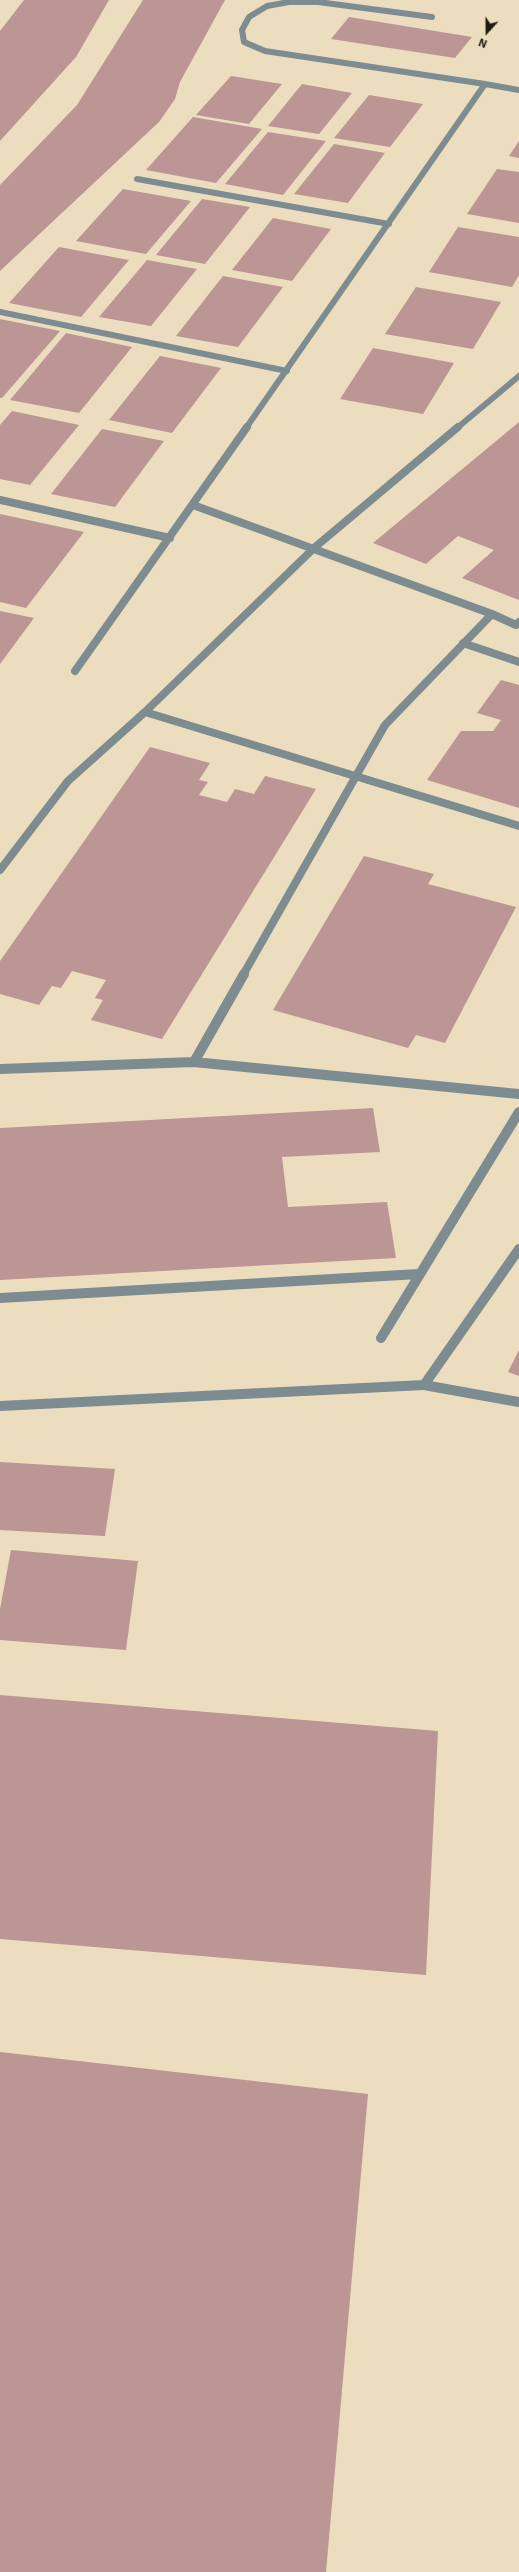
<!DOCTYPE html>
<html>
<head>
<meta charset="utf-8">
<style>
  body { margin:0 }
  #map { position:relative; width:519px; height:2572px; overflow:hidden; background:#ebddbd; font-family:"Exo 2",sans-serif }
  canvas { display:block }
  .north { position:absolute; left:467px; top:12px; width:40px; height:40px; -webkit-text-stroke:3px #ebddbd; paint-order:stroke; rotate:201deg; font-size:11px; font-weight:700; line-height:16px; text-align:center; color:#1f1a0e }
  .north::after { content:''; display:block; margin:auto; width:14px; height:18px; background:#1f1a0e; clip-path:polygon(50% 0,100% 100%,50% 72%,0 100%) }
</style>
</head>
<body>
<div id="map">
<canvas width="519" height="2572"></canvas>
<div class="north">N</div>
</div>
<script>
const ctx = document.querySelector('canvas').getContext('2d');
ctx.lineJoin = 'round';
function fill(path, color) { ctx.fillStyle = color; ctx.fill(path, 'evenodd'); }
const poly = rows => new Path2D(rows.map(r => 'M' + r).join(''));
function strokePath(path, color, width, dash) { ctx.strokeStyle = color; ctx.lineWidth = width; ctx.lineCap = dash ? 'butt' : 'round'; ctx.setLineDash(dash || []); ctx.stroke(path); }
fill(poly([
  [24,0,109,0,76,57,0,141,0,31],
  [143,0,225,0,180,82,175,99,159,122,0,271,0,185,77,105],
  [349,17,472,37,455,58,331,39],
  [231,76,282,84,249,124,196,115],
  [302,84,352,93,319,134,268,126],
  [369,95,423,104,390,147,334,138],
  [193,117,262,129,216,183,146,170],
  [268,132,326,141,283,195,225,184],
  [519,141,519,158,509,156],
  [334,144,385,153,348,203,294,194],
  [497,169,519,172,519,223,467,214],
  [123,189,191,201,146,254,76,241],
  [202,199,250,207,205,264,156,255],
  [273,218,331,229,292,281,232,270],
  [458,227,519,237,519,275,512,287,429,272],
  [59,247,129,260,81,317,9,303],
  [147,260,197,269,151,326,99,317],
  [223,276,283,287,238,347,176,336],
  [416,287,501,302,473,349,385,334],
  [0,319,60,331,2,398,0,398],
  [66,333,132,347,79,413,10,400],
  [373,348,454,363,423,414,340,399],
  [160,356,221,368,172,433,109,420],
  [12,411,79,425,30,485,0,479,0,425],
  [519,422,519,600,462,578,494,550,458,536,426,564,373,543],
  [102,429,164,441,115,507,51,494],
  [0,514,84,532,26,608,0,602],
  [0,611,34,618,0,664],
  [501,680,519,685,519,808,427,780,461,731,493,731,501,720,477,713],
  [150,747,210,763,199,780,208,782,199,795,227,802,235,789,254,794,265,776,316,789,162,1039,91,1020,103,1000,95,998,106,980,72,971,61,988,52,986,39,1005,0,994,0,961],
  [364,856,434,874,428,884,516,907,445,1043,416,1035,408,1048,273,1010],
  [373,1108,380,1152,282,1157,288,1207,387,1202,396,1258,0,1280,0,1128],
  [519,1350,519,1376,508,1372],
  [0,1462,115,1469,105,1536,0,1530],
  [11,1550,138,1561,126,1650,0,1640,0,1609],
  [0,1695,438,1731,426,1975,0,1939],
  [0,2052,368,2094,326,2572,0,2572]
]), '#bc9694');
strokePath(poly([
  [485,84,519,90],
  [137,179,389,224],
  [0,312,287,371],
  [246,428,485,84,265,51,244,42,242,30,249,17,267,6,289,2,318,2,432,17],
  [457,428,519,376]
]), '#7c8c91', 6);
strokePath(poly([
  [0,500,170,538],
  [193,505,492,614,385,725,243,975],
  [492,614,516,625,519,622],
  [463,643,519,662],
  [75,671,247,427],
  [145,712,519,826],
  [0,870,68,781,145,712,314,548,458,427]
]), '#7c8c91', 8);
strokePath(poly([
  [194,1062,244,974],
  [0,1069,194,1062,519,1094],
  [0,1298,419,1274],
  [381,1338,519,1112],
  [424,1385,519,1402]
]), '#7c8c91', 10);
strokePath(poly([
  [0,1406,424,1385,519,1249]
]), '#7c8c91', 10);
</script>
</body>
</html>
